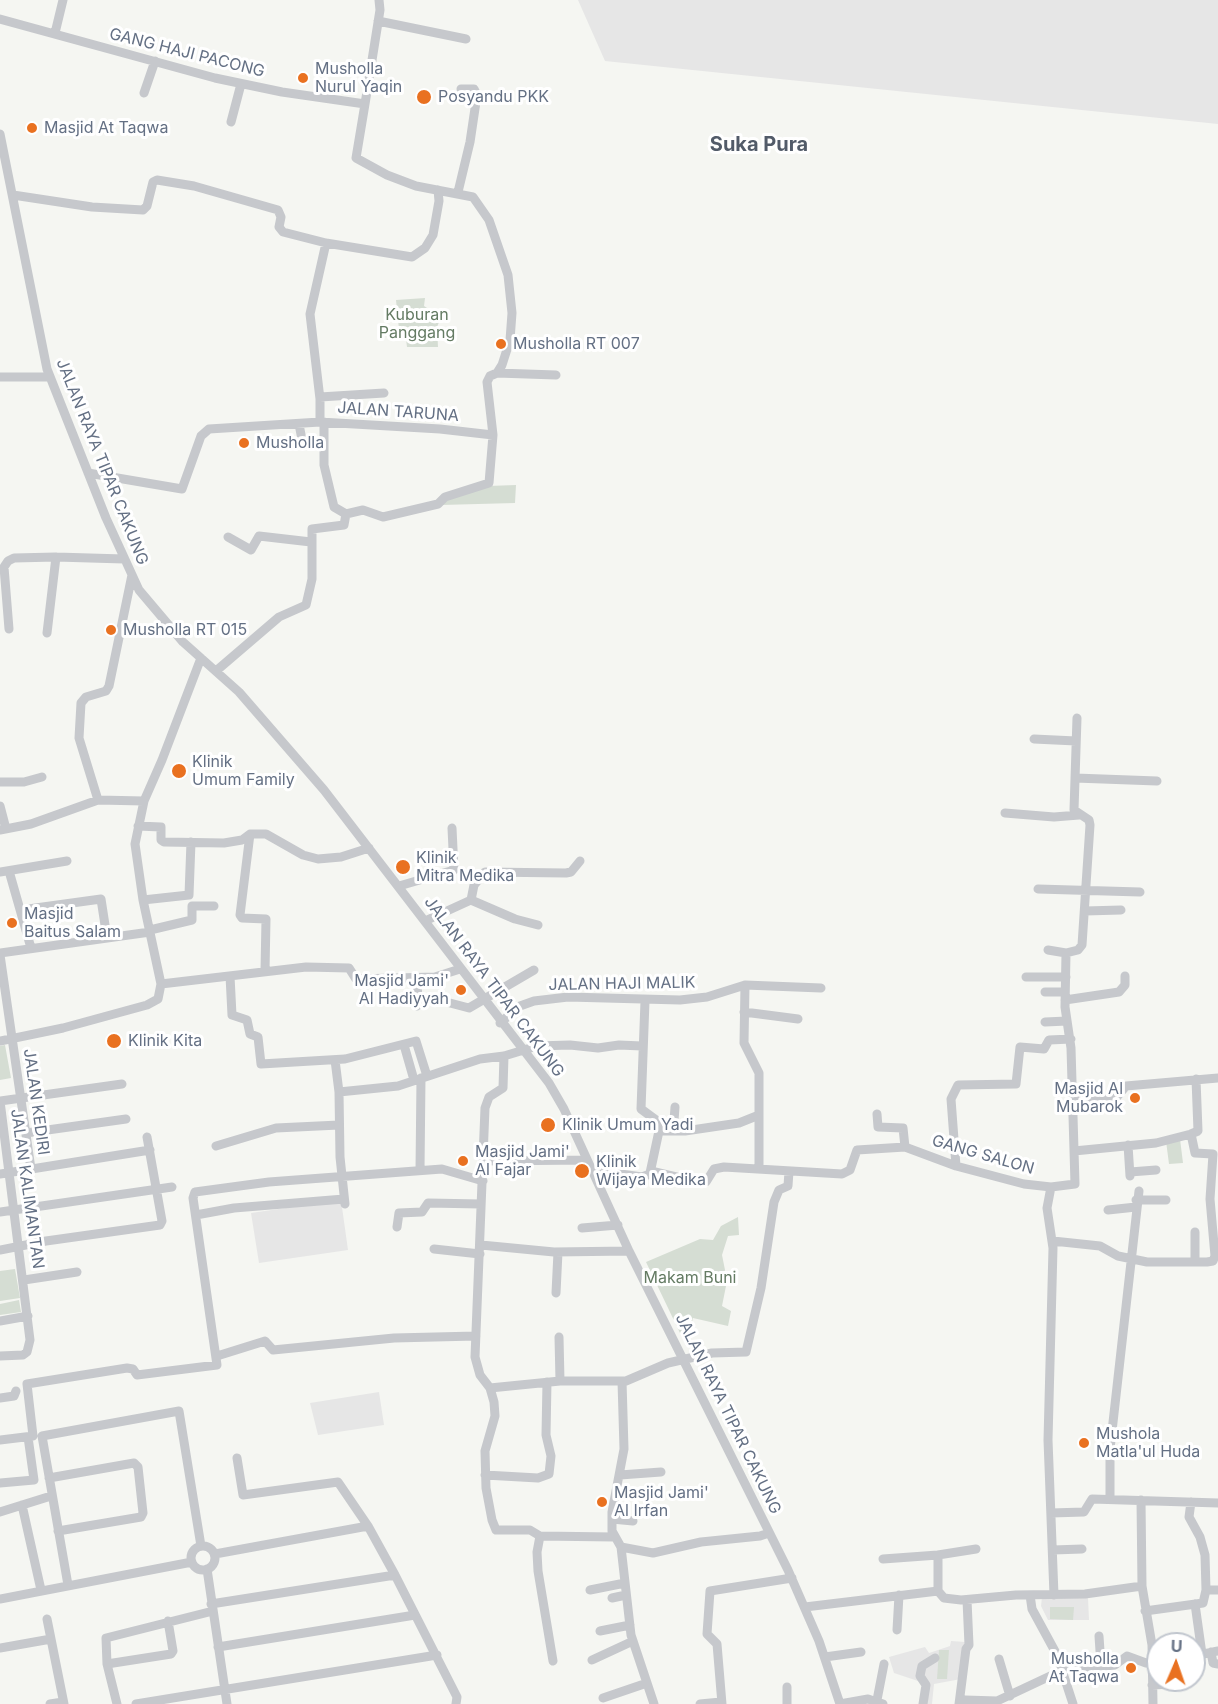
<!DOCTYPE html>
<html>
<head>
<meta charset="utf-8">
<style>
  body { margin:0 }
  #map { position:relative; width:1218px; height:1704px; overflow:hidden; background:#f5f6f2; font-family:Inter,sans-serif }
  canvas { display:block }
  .north { position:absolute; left:1146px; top:1632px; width:60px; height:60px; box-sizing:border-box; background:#fff; border:2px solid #c1c6ce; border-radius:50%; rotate:2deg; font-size:16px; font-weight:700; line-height:24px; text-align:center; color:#647084 }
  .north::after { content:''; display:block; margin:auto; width:21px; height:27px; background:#e97120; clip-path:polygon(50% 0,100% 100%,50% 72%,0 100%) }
</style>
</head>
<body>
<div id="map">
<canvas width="1218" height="1704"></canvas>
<div class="north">U</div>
</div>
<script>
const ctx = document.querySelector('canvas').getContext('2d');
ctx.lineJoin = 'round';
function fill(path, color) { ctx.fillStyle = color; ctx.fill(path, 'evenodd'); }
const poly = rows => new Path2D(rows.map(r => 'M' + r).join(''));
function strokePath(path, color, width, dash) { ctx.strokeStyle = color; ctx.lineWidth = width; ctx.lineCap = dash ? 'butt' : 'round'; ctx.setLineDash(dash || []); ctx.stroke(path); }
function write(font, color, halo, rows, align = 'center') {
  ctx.font = font + ' Inter,sans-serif'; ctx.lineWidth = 6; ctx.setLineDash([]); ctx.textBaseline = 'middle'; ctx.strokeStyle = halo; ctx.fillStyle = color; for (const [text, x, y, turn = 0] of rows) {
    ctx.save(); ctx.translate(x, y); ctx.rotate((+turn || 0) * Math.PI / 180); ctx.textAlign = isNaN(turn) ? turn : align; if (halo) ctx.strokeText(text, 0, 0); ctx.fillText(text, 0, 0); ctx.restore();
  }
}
fill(poly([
  [578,0,1218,0,1218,124,605,61],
  [341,1200,348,1250,259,1263,251,1213],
  [379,1392,384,1425,318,1435,310,1403],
  [1042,1597,1088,1598,1089,1620,1048,1620,1041,1606],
  [951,1641,965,1642,961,1679,934,1684,932,1704,920,1704,924,1683,894,1673,889,1657,925,1647,929,1653,950,1646]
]), '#e6e6e6');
fill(poly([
  [425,298,424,306,441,317,437,327,438,347,407,347,406,339,400,339,396,300],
  [516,485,515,503,441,505,447,498,488,486],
  [5,1045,11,1078,0,1080,0,1046],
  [1180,1139,1183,1163,1169,1164,1166,1141],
  [738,1217,739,1235,728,1236,722,1255,725,1270,722,1282,726,1286,722,1306,731,1311,728,1326,693,1318,689,1334,680,1333,646,1262,700,1239,713,1240,721,1226],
  [15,1269,20,1298,0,1301,0,1271],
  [19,1300,21,1312,0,1315,0,1304],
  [1050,1607,1074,1607,1073,1620,1050,1619],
  [939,1650,949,1650,947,1679,937,1679]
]), '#d5ddd3');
strokePath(poly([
  [0,19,215,78,282,92,365,104,356,158,387,175,416,186,473,197,489,220,508,275,512,313,510,340,502,365,497,373,490,376,487,382,493,435,440,429,320,422,209,429,201,436,182,489,88,473],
  [378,21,466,39],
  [55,33,63,0],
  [144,93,155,61],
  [365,104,380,10,379,0],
  [231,122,241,84],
  [0,134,47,369,106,518,139,590,183,642,239,692,324,790,549,1083,564,1109,629,1251,788,1570,819,1641,840,1704],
  [458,192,470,142,477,95,474,89,461,89],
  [13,195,92,207,143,210,147,206,153,182,157,180,194,186,278,210,281,217,279,227,283,232,326,243,412,257,425,248,433,235,439,201,438,190],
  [497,373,556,375],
  [0,377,50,377],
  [320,397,384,393],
  [320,422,320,399,310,314,326,243],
  [324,422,324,465,334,507,346,514],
  [299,424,303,445],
  [228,537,251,550,259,536,311,542],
  [9,629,4,567,8,561,14,558,56,557,124,559],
  [47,633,56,557],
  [216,671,279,617,306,605,312,579,312,529,344,525,346,514,363,510,383,517,438,504,445,497,489,483,493,435],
  [1034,739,1076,741],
  [1075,778,1157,781],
  [0,782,24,782,42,777],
  [98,800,79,738,81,703,86,697,106,691,109,686,132,575],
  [0,806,6,829],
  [1005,813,1054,817,1079,815],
  [138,826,161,827,161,840,164,842,224,843,242,840,250,834,266,834,303,855,318,859,341,857,369,848],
  [0,830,31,824,98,800,144,801],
  [250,834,240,915,242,918,266,919,265,971],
  [9,871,31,948],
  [0,872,67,861],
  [399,886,454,870,452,828],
  [1038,889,1140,892],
  [143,900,189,895,191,842],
  [471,900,474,885,485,872,566,873,571,872,580,861],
  [471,900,515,919,538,925],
  [21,910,101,899,107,938],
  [1085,911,1121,910],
  [425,921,471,900],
  [150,930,192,920,192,906,214,906],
  [1048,950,1066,953],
  [0,953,150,932],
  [0,955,31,1169],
  [230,976,232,1015,247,1020,250,1034,258,1037,261,1064,345,1059,416,1041,427,1076],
  [1026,977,1066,977],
  [161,984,306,967,349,968,356,979,435,977,460,969],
  [745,985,744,1043,759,1073,759,1168],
  [1045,992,1065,992],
  [1065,1000,1119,992,1125,985,1125,976],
  [645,1001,641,1109,656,1120,659,1131,650,1173],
  [450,1003,469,1008,534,970],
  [417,1006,418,978],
  [744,1012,798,1019],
  [1045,1022,1067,1021],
  [500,1023,520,1006,534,1001,568,997,680,1000,707,997,745,985,821,988],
  [0,1041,63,1028,147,1005,158,999,161,984,143,900,135,844,144,801,162,760,201,658],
  [404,1045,414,1080],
  [504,1056,503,1088,489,1097,485,1108,475,1357,480,1375,490,1388,494,1402,495,1416,485,1451,486,1488,492,1520,496,1530,530,1530,540,1536,614,1537],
  [335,1060,339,1092],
  [1071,1099,1115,1099,1126,1086,1218,1078],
  [0,1101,30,1340,27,1352,23,1355,0,1356],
  [0,1101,122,1084],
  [877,1114,878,1127,903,1128,905,1147],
  [659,1131,685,1131,739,1123,759,1115],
  [668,1131,674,1121,675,1107],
  [26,1133,126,1119],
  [1191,1134,1198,1131,1196,1079],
  [1128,1145,1130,1176],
  [216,1146,276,1128,339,1125],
  [484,1161,587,1160],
  [956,1166,951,1099,958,1085,1016,1084,1020,1047,1044,1049,1049,1040,1071,1039],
  [420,1170,421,1078],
  [592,1170,642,1177,655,1172,702,1183,706,1182,714,1169,724,1167,842,1174,850,1170,857,1150,905,1147,956,1166,1024,1184,1051,1187,1075,1184,1071,1048,1065,1007,1066,953,1078,950,1082,945,1090,825,1089,820,1074,810,1077,718],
  [1130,1172,1156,1170],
  [0,1174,150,1150],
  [1051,1187,1047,1208,1053,1248,1048,1440,1054,1595],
  [1136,1200,1166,1200],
  [345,1204,340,1157,339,1092,398,1086,480,1059,504,1056,537,1046,570,1045,598,1048,619,1045,642,1046],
  [1108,1210,1136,1207],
  [0,1212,172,1187],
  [196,1215,234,1208,344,1199],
  [397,1227,399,1213,422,1212,428,1203,481,1204],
  [582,1228,618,1225],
  [1053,1241,1100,1246,1118,1256,1147,1262,1207,1262,1213,1261,1215,1256,1210,1199,1213,1154,1195,1153,1191,1134,1156,1143,1074,1151],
  [481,1245,554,1252,629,1251],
  [434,1249,480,1254],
  [0,1250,46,1241,160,1225,162,1221,147,1137],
  [1195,1262,1195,1232],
  [24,1280,77,1272],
  [556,1293,558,1252],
  [0,1321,28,1316],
  [559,1337,560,1381],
  [217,1356,265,1341,273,1350,394,1338,476,1336],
  [622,1381,624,1449,612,1512,612,1531,621,1547,631,1635,654,1704],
  [490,1388,560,1381,626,1381,668,1363,712,1353,746,1352,761,1288,774,1202,779,1190,788,1186,789,1171],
  [0,1398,14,1396,16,1391],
  [0,1440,33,1436,27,1384,127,1368,133,1369,137,1375,217,1365,193,1198,195,1192,269,1182,442,1169,483,1181],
  [237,1458,243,1495,338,1482,368,1526,395,1575,457,1697,456,1704],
  [485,1475,538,1478,549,1474,551,1456,546,1435,547,1382],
  [620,1475,661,1472],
  [49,1478,134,1463,138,1467,143,1513,141,1517,58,1531],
  [0,1483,34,1480,28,1437],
  [1110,1499,1110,1449,1139,1191],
  [1141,1500,1142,1586,1152,1645,1153,1704],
  [1191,1502,1189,1517,1200,1537,1205,1555,1206,1590],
  [22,1505,41,1590],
  [0,1512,51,1496],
  [1051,1513,1084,1512,1092,1499,1218,1503],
  [612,1519,633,1521],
  [540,1536,537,1552,538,1571,553,1661],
  '191 1558a12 12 0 1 1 24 0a12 12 0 1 1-24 0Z',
  [621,1547,653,1553,701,1542,760,1536,769,1533],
  [1053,1550,1082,1549],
  [215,1554,368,1526],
  [938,1555,976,1549],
  [883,1559,938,1555,938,1591],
  [207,1569,227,1704],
  [68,1585,42,1436,179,1411,201,1546],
  [590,1590,625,1583],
  [938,1591,944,1598,961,1600,1016,1595,1085,1594,1142,1586],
  [1030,1595,1032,1609,1057,1655,1073,1704],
  [612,1598,626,1595],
  [0,1599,192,1562],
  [211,1604,395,1575],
  [1195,1604,1202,1654],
  [805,1607,938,1591],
  [1145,1611,1203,1603,1206,1590,1218,1590],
  [47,1619,51,1639],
  [897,1630,899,1595],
  [600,1631,630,1625],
  [1099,1636,1101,1666],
  [218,1647,415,1615],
  [0,1648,51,1639,64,1704],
  [1211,1652,1213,1663,1218,1664],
  [1194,1656,1218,1651],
  [825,1657,861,1652],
  [999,1659,1010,1696],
  [592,1660,633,1641],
  [107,1664,171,1654,173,1651,168,1621],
  [1152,1685,1172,1684],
  [787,1687,787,1704],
  [603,1698,647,1683],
  [877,1700,884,1664],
  [50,1704,63,1702],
  [117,1704,107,1664,106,1638,213,1611],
  [136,1704,437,1655],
  [700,1704,721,1702],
  [722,1704,717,1644,707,1634,710,1591,792,1578],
  [840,1704,868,1699,883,1704],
  [923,1704,926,1685,920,1676,922,1666,935,1658],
  [959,1704,966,1649,969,1645,967,1600],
  [960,1704,965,1700,997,1701,1063,1670,1115,1665,1127,1656,1146,1663,1158,1663]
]), '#c6c8cc', 9);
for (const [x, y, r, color] of [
  [303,78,6,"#e97120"],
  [424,97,8,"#e97120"],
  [32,128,6,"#e97120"],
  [501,344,6,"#e97120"],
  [244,443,6,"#e97120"],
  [111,630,6,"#e97120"],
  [179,771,8,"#e97120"],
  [403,867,8,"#e97120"],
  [12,923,6,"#e97120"],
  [461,990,6,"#e97120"],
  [114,1041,8,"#e97120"],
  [1135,1098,6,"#e97120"],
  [548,1125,8,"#e97120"],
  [463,1161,6,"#e97120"],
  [582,1171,8,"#e97120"],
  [1084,1443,6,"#e97120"],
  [602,1502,6,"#e97120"],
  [1131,1668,6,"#e97120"]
]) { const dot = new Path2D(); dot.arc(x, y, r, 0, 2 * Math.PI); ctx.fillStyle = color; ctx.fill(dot); strokePath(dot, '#fff', 2); }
write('16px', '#647084', '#fff', [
  ["GANG HAJI PACONG",187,53,14],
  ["JALAN TARUNA",398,412,4],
  ["JALAN RAYA TIPAR CAKUNG",102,462,68],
  ["JALAN HAJI MALIK",622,984,-1],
  ["JALAN RAYA TIPAR CAKUNG",494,987,53],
  ["JALAN KEDIRI",36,1102,82],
  ["GANG SALON",983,1155,16],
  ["JALAN KALIMANTAN",27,1189,82],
  ["JALAN RAYA TIPAR CAKUNG",728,1414,64]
]);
write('16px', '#647084', '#fff', [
  ["Musholla",315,69],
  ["Nurul Yaqin",315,87],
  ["Posyandu PKK",438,97],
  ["Masjid At Taqwa",44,128],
  ["Musholla RT 007",513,344],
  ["Musholla",256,443],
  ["Musholla RT 015",123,630],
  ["Klinik",192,762],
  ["Umum Family",192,780],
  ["Klinik",416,858],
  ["Mitra Medika",416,876],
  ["Masjid",24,914],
  ["Baitus Salam",24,932],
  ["Masjid Jami'",449,981,"right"],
  ["Al Hadiyyah",449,999,"right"],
  ["Klinik Kita",128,1041],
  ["Masjid Al",1123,1089,"right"],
  ["Mubarok",1123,1107,"right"],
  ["Klinik Umum Yadi",562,1125],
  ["Masjid Jami'",475,1152],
  ["Al Fajar",475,1170],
  ["Klinik",596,1162],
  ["Wijaya Medika",596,1180],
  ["Mushola",1096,1434],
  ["Matla'ul Huda",1096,1452],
  ["Masjid Jami'",614,1493],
  ["Al Irfan",614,1511],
  ["Musholla",1119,1659,"right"],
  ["At Taqwa",1119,1677,"right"]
], 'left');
write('16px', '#647b63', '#fff', [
  ["Kuburan",417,315],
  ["Panggang",417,333],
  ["Makam Buni",690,1278]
]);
write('bold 20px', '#525b69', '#fff', [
  ["Suka Pura",759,145]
]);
</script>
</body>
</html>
